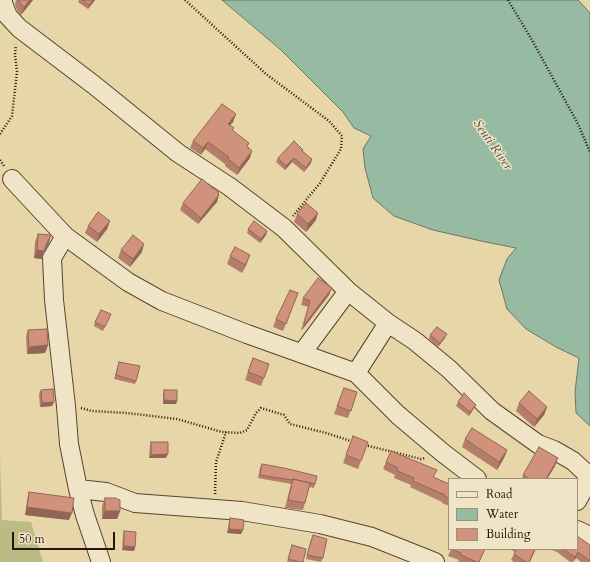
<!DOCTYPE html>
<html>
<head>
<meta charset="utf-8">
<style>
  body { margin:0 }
  #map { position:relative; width:590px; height:562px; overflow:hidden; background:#e6d6a8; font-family:Cardo,serif }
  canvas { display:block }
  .legend { position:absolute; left:448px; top:478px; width:130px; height:72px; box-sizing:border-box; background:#efe4c6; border:1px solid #a0907a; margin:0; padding:5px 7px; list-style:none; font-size:12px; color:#2a1308 }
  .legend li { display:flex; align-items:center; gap:8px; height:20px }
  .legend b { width:20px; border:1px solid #a0907a }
  .scale { position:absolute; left:12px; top:532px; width:103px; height:18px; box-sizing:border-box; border:2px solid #2a1308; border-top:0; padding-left:5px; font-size:12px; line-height:14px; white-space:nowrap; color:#2a1308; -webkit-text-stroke:3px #efe4c6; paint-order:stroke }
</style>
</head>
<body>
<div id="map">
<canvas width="590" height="562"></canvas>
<ul class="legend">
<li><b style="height:5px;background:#efe4c6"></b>Road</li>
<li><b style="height:11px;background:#97baa2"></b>Water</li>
<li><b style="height:11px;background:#d1927c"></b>Building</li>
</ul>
<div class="scale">50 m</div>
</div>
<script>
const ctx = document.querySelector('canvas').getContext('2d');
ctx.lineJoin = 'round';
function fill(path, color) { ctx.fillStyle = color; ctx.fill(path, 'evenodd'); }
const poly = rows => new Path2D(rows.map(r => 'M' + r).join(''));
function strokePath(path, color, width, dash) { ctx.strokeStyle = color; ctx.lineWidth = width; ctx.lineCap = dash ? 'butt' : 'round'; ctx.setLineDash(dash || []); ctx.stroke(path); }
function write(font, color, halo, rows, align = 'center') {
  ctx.font = font + ' Cardo,serif'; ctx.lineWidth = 3; ctx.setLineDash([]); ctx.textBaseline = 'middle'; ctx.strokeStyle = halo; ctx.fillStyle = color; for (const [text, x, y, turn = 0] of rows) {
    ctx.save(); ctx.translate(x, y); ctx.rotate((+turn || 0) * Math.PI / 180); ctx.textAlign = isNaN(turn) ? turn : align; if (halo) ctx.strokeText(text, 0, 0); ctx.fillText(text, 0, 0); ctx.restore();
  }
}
fill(poly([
  [0,455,2,520,31,522,43,562,0,562]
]), '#bbbc84');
const water = poly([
  [222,0,578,0,590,13,590,426,576,413,575,392,579,358,556,347,526,329,507,309,499,280,507,259,516,248,481,241,433,230,394,216,373,198,365,168,363,149,371,136,354,128,343,112,281,50,222,0]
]);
fill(water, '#97baa2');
strokePath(water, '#6b7764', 1);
const minor = poly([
  [3,0,3,3,8,16,19,28,94,85,178,153,230,187,284,228,348,291,388,323,415,341,449,369,492,411,538,444,554,450,573,461,588,475,586,485,577,501],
  [12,179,65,236,128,282,162,301,247,334,356,373,398,415,443,453,477,479],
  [65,236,52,258,54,300,66,406,69,444,78,489,85,515,101,562],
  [302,353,348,291],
  [356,373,388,323],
  [78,489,106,492,135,503,242,511,320,524,372,537,435,562],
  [577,530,590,536]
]);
strokePath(minor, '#594430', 20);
strokePath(poly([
  [185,0,266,74,329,121,342,136,341,149,320,183,293,216],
  [508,0,532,40,578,124,590,152],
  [0,134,12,116,17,72,15,54,16,45],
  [0,160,4,166],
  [81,408,92,411,127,413,177,419,222,432,240,433,247,430,256,413,261,408,284,415,290,424,326,433,354,442],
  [365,445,421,459,426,458],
  [215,494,216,462,226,432]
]), '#2a1308', 2.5, [1, 2]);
strokePath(minor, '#efe4c6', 18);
fill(poly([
  [16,0,33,0,21,15,17,10,15,4],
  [79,0,95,0,88,9,78,2],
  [236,114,233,122,230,125,233,131,249,143,247,147,250,158,237,175,225,166,225,164,205,149,201,155,190,148,193,141],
  [303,150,303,151,311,163,304,172,292,162,285,170,276,162,278,158],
  [219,193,217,202,198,224,180,210,183,203],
  [297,214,316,220,306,232,294,222],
  [110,221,107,229,97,242,85,233,88,226],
  [248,229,267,231,266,235,260,243,247,233],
  [38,234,49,243,45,250,42,259,34,258,35,242],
  [121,250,142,252,130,267,118,258],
  [230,256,247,263,242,273,227,264],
  [298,293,283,331,273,327,276,319],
  [329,295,302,330,301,330,308,307,301,305,303,298],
  [109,318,103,331,94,326,95,322],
  [28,330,48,345,45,353,27,354,26,337],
  [430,335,445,338,438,347,429,339],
  [253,358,269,364,261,386,245,380],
  [119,362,136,381,135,384,114,379],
  [344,388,357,392,348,418,334,414],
  [41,390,54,402,52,406,40,407,39,394],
  [164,390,177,401,176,404,163,404,163,394],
  [458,402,476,405,474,408,469,416,456,406],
  [519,403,547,407,544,415,534,427,516,411],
  [353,436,368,442,358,469,343,463],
  [465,439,507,450,504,458,497,470,462,447],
  [151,442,166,458,149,458,150,446],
  [386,462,434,477,449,484,449,506,442,503,442,502,410,487,411,485,394,478,395,475,383,469],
  [262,464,315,484,314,488,309,487,305,503,303,510,285,508,291,484,258,478,260,468],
  [555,466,547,479,522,479,523,475],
  [29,492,69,520,25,515,27,500],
  [105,498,120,511,117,519,102,519,102,506],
  [230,518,243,530,241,534,227,533,229,522],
  [124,531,135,547,134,551,122,550,123,535],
  [311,539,323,558,321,562,306,559],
  [590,545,590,562,581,562,576,558,573,562,570,562,557,552,549,549,577,549],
  [291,549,303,562,287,562],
  [451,549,485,549,479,562,458,562,459,560,448,556],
  [509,549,536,549,530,562,514,562,511,560,515,552]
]), '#b47e6b');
fill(poly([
  [30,0,33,0,21,15,24,7],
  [93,0,95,0,88,9,89,5],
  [236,114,233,122,225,131,228,124],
  [208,142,205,149,201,155,203,148],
  [252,151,250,158,237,175,239,168],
  [294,158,292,162,285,170,286,166],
  [312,159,311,163,304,172,306,168],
  [219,193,218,197,219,195,217,202,198,224,201,218],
  [318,213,316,220,306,232,308,224],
  [110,221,107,229,97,242,99,234],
  [267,231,266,235,260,243,261,239],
  [51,235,49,243,44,251,42,259,34,258,37,250,46,245],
  [144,244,142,252,130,267,133,259],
  [250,255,247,263,242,273,245,265],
  [332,288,329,295,302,330,305,324],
  [447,334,445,338,438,347,440,343],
  [48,345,45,353,27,354,29,347],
  [164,400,177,401,176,404,163,404],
  [54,402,52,406,40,407,42,403],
  [476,405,474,408,469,416,470,412],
  [547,407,544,415,534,427,537,419],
  [507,450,504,458,497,470,499,462],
  [168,454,166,458,149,458,151,455],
  [558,458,555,466,547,479,546,479],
  [27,507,72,513,69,520,25,515],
  [105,511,120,511,117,519,102,519],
  [229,529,243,530,241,534,227,533],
  [124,546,135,547,134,551,122,550],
  [578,552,576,558,573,562,575,557]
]), '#926657');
const building = poly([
  [19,0,30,0,24,7,20,3,19,0],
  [83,0,93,0,89,5,83,0],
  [222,104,236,114,228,124,234,128,232,130,249,143,247,146,252,151,239,168,227,158,229,157,208,142,203,148,193,141,222,104],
  [294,141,303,150,302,151,312,159,306,168,294,158,286,166,278,158,294,141],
  [202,179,219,193,218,194,219,195,201,218,183,203,202,179],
  [306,203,318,213,308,224,297,214,306,203],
  [98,212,110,221,99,234,88,226,98,212],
  [254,221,267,231,261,239,248,229,254,221],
  [38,234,51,235,46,245,44,251,37,250,38,234],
  [133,235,144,244,133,259,121,250,133,235],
  [235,247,250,255,245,265,230,256,235,247],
  [318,278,332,288,305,324,304,323,310,301,303,298,318,278],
  [290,290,298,293,286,324,276,319,290,290],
  [101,310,111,314,105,327,95,322,101,310],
  [437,327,447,334,440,343,430,335,437,327],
  [47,329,48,345,29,347,28,330,47,329],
  [253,358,269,364,264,378,248,372,253,358],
  [119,362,140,366,136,381,116,375,119,362],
  [344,388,357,392,351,411,337,406,344,388],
  [53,389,54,402,42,403,41,390,53,389],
  [164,390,177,390,177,401,164,400,164,390],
  [529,391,547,407,537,419,519,403,529,391],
  [464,393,476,405,470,412,458,402,464,393],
  [472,428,507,450,499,462,465,439,472,428],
  [353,436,368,442,361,461,346,455,353,436],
  [151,442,168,442,168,454,151,455,151,442],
  [539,447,558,458,546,479,530,479,523,475,539,447],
  [391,451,437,470,433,477,449,484,449,498,444,496,445,495,413,481,414,478,397,471,398,468,386,462,391,451],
  [262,464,284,468,317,476,315,484,293,479,292,480,260,475,262,464],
  [293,479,310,483,305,503,288,500,293,479],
  [29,492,74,498,72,513,27,507,29,492],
  [105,498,115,498,120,500,120,511,105,511,105,498],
  [230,518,244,520,243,530,229,529,230,518],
  [124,531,136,532,135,547,124,546,124,531],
  [313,535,327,539,323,558,307,555,313,535],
  [577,536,590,545,590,561,578,552,575,557,563,549,577,549,577,536],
  [292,545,306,549,303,562,300,562,288,559,292,545],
  [451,549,485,549,479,562,477,562,461,555,461,553,451,549],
  [517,549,535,549,529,562,526,562,514,554,517,549]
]);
fill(building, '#d1927c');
strokePath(building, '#926657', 1);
write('italic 13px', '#504d3e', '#efe4c6', [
  ["Seuti River",492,145,55]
]);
</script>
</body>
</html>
